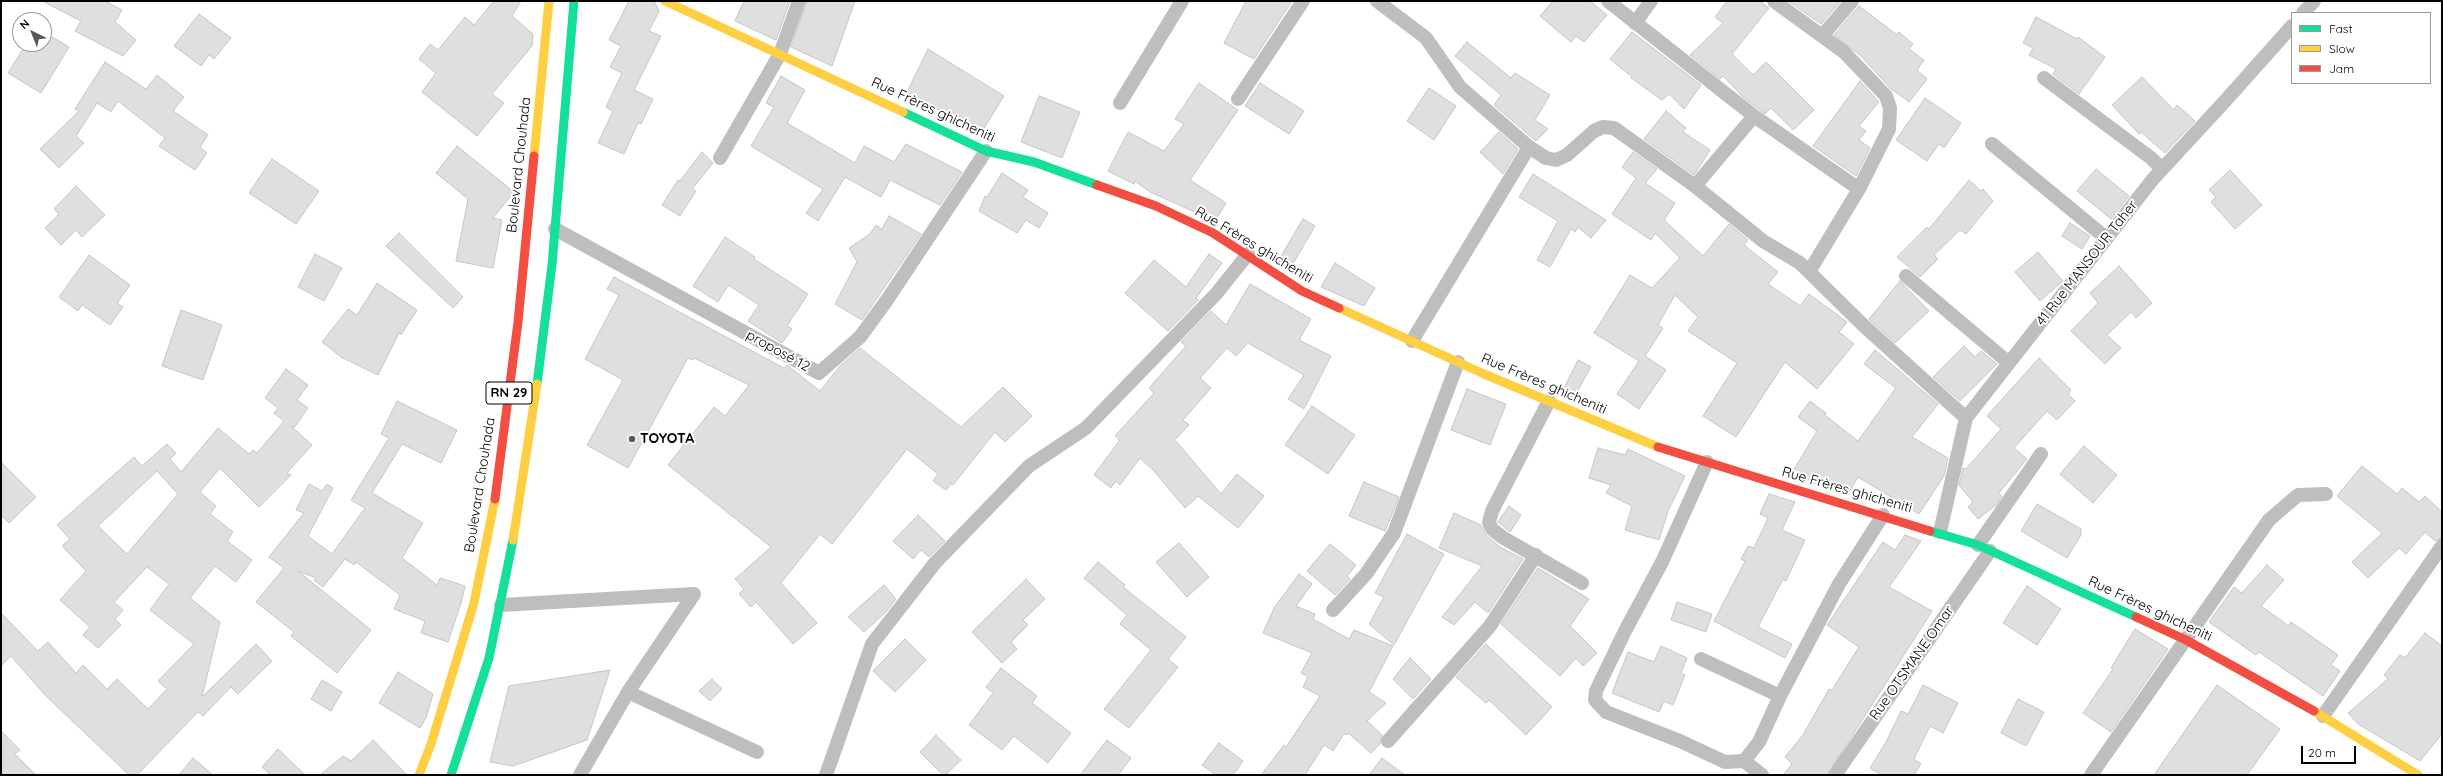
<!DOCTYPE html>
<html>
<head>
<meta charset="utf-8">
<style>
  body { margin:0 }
  #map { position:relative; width:2443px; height:776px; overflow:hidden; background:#fff; font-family:Quicksand,sans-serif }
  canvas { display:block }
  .frame { position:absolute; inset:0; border:2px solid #000; pointer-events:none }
  .legend { position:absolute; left:2291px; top:12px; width:140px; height:72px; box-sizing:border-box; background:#fff; border:1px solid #999; margin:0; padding:5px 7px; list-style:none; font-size:12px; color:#000 }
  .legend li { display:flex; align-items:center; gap:8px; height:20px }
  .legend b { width:20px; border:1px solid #999 }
  .north { position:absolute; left:12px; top:12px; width:40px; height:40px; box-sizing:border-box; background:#fff; border:1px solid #999; border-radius:50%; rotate:317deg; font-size:11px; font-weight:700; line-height:16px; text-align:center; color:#000 }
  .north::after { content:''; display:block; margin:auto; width:14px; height:18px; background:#595959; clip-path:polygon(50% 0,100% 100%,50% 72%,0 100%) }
  .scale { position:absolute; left:2301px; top:746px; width:55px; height:18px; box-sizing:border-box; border:2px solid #000; border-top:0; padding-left:5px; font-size:12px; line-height:14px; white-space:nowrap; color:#000; -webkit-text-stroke:3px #fff; paint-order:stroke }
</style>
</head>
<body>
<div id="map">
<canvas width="2443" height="776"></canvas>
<div class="frame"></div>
<ul class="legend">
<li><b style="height:5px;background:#16e098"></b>Fast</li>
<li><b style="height:5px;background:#ffcf43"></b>Slow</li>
<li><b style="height:5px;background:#f24e42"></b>Jam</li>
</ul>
<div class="north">N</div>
<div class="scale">20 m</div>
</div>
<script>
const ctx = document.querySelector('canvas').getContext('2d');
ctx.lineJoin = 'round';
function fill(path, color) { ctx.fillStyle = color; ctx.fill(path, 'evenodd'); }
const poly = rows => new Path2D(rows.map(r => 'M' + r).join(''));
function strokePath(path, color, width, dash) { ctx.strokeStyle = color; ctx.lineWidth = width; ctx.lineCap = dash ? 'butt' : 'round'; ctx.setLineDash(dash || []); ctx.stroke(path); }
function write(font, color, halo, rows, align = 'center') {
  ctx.font = font + ' Quicksand,sans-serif'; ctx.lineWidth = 4; ctx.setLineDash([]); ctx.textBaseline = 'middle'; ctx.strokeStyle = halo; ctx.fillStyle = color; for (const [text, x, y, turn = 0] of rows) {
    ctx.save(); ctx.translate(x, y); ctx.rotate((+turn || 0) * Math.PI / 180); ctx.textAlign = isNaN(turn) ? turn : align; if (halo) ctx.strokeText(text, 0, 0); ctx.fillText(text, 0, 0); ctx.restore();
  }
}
const building = poly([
  [42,1,105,1,122,10,115,22,136,40,123,56,75,31,81,21,42,1],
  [494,1,521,1,512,16,533,34,532,46,492,94,504,103,477,136,422,92,436,73,419,59,430,44,438,50,465,17,474,25,494,1],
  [629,1,654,1,659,11,649,31,661,36,634,90,653,99,641,124,638,123,624,154,598,143,613,111,606,107,622,73,610,67,621,46,609,40,629,1],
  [744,1,790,1,776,40,735,21,744,1],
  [807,1,855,1,832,66,791,47,807,1],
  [1246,1,1292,1,1254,59,1224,43,1246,1],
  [1553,1,1590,1,1607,15,1584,42,1576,36,1571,42,1540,16,1553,1],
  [1727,1,1760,1,1769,8,1732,54,1753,75,1766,62,1814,110,1793,130,1771,108,1765,114,1743,97,1723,76,1720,79,1690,55,1723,23,1715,17,1727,1],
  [1788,1,1841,1,1821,24,1788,1],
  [1859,6,1897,35,1899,32,1913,44,1909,49,1924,60,1917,70,1927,79,1909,102,1891,89,1861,56,1834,35,1859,6],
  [199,14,231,38,214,59,209,55,201,66,174,46,199,14],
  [2036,17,2077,39,2078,37,2105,57,2079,94,2053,74,2056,69,2029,55,2033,48,2023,43,2036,17],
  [44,32,69,47,41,93,8,73,26,44,44,44,44,32],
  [1632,32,1701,85,1684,109,1669,94,1662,100,1631,78,1632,77,1610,59,1632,32],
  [1467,42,1511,78,1515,73,1550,95,1535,120,1548,129,1536,141,1494,105,1501,95,1455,56,1467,42],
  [928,49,1004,96,983,130,954,113,951,117,907,92,928,49],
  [105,62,146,89,157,75,184,97,173,111,208,135,200,147,207,153,195,170,159,146,165,138,118,101,111,112,97,103,76,136,84,143,59,168,40,149,79,111,75,109,105,62],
  [781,76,805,90,787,123,855,163,864,146,894,162,906,144,962,172,940,205,890,180,881,197,845,177,818,221,806,213,823,189,751,146,774,107,766,103,781,76],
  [2142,77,2174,110,2177,105,2195,121,2165,153,2141,132,2139,134,2112,105,2142,77],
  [1860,81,1879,102,1859,126,1866,131,1859,140,1870,148,1856,176,1813,146,1860,81],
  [1199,83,1238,110,1190,180,1226,203,1215,221,1150,192,1135,181,1134,184,1108,171,1128,132,1164,151,1184,124,1175,119,1199,83],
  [1260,83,1304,111,1289,134,1245,106,1260,83],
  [1429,88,1456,106,1434,140,1407,121,1429,88],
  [1039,96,1080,112,1062,158,1021,142,1039,96],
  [1925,98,1961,123,1944,148,1939,144,1927,161,1896,140,1925,98],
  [1666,111,1686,128,1683,132,1710,150,1694,175,1644,139,1666,111],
  [1499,132,1518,149,1503,174,1480,152,1499,132],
  [457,146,514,192,493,218,502,220,493,268,456,261,468,199,436,173,457,146],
  [702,152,713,163,692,189,696,191,680,216,662,205,678,180,680,181,702,152],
  [1633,152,1657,169,1645,183,1675,203,1664,220,1703,256,1729,224,1748,240,1744,245,1778,272,1768,284,1800,306,1809,294,1847,322,1839,332,1854,344,1817,389,1785,362,1736,437,1703,416,1737,363,1688,331,1698,317,1675,295,1658,325,1663,328,1645,356,1666,370,1639,409,1617,394,1639,361,1594,333,1630,275,1652,288,1680,258,1655,233,1651,240,1612,214,1636,178,1622,167,1633,152],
  [272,159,319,191,296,224,249,193,272,159],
  [2096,169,2129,196,2111,219,2077,191,2096,169],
  [2230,170,2262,205,2235,229,2211,202,2216,197,2209,190,2230,170],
  [1002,173,1028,190,1023,197,1048,213,1039,228,1026,220,1017,233,979,211,985,196,987,197,1002,173],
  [1533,174,1606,220,1591,238,1578,227,1575,232,1571,229,1550,267,1537,260,1558,221,1519,197,1533,174],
  [1969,180,1981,191,1983,189,1993,201,1966,234,1960,230,1934,255,1938,259,1920,277,1897,257,1927,227,1929,229,1969,180],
  [76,186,105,215,82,237,76,230,61,245,45,228,59,214,54,209,76,186],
  [889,216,921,234,862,320,835,304,857,262,849,248,870,234,876,225,882,229,889,216],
  [1303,219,1315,226,1290,269,1278,261,1303,219],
  [2070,223,2090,236,2082,249,2062,236,2070,223],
  [399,233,463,297,453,308,386,246,399,233],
  [725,237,755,257,754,259,808,294,787,326,792,329,782,343,748,321,759,305,728,285,718,302,693,286,725,237],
  [2038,252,2063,281,2040,301,2015,272,2038,252],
  [315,254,342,268,324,301,298,287,315,254],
  [1209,254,1222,263,1196,298,1198,300,1168,331,1125,293,1154,260,1186,287,1209,254],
  [89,255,130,285,117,303,123,307,110,325,82,305,78,311,59,297,89,255],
  [1335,263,1375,288,1364,306,1321,287,1335,263],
  [2119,266,2152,303,2136,318,2131,312,2107,335,2121,348,2105,364,2071,331,2098,303,2090,293,2119,266],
  [614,277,784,368,787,365,820,391,840,366,860,348,961,427,1003,387,1032,416,1005,442,995,432,953,485,951,484,946,490,933,481,938,474,907,449,832,544,820,534,781,583,817,623,793,644,756,602,751,607,739,594,744,589,735,579,771,547,668,465,714,407,725,416,749,385,694,358,692,360,688,358,628,468,587,445,623,380,585,359,619,295,607,289,614,277],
  [1900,281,1929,311,1895,343,1869,319,1900,281],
  [377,283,417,310,401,335,399,333,378,375,341,357,322,342,348,309,357,315,377,283],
  [1250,284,1311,319,1299,340,1331,356,1304,409,1288,399,1304,375,1248,343,1236,356,1227,348,1200,378,1211,388,1183,420,1189,425,1175,440,1221,494,1237,474,1264,496,1238,528,1198,496,1185,508,1153,470,1140,458,1120,485,1116,481,1111,488,1094,475,1120,440,1115,436,1154,393,1149,388,1186,346,1181,342,1211,311,1226,325,1250,284],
  [181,310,222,325,203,380,162,366,181,310],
  [1964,346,1975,357,1981,351,1997,364,1960,401,1933,377,1964,346],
  [1875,350,1938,404,1912,437,1948,458,1944,476,1919,514,1858,477,1848,494,1816,484,1793,471,1817,431,1798,417,1810,401,1826,413,1825,415,1858,441,1896,388,1864,364,1875,350],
  [2039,358,2071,390,2068,394,2075,401,2057,420,2047,411,2014,448,2027,459,1999,493,2002,496,1996,505,1978,519,1968,507,1973,502,1959,485,1963,468,1966,469,2001,429,1987,416,2039,358],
  [1578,360,1591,367,1573,399,1561,394,1578,360],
  [286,369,308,385,297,400,308,408,294,428,291,426,312,445,287,473,291,475,259,507,220,468,200,492,216,506,210,514,233,532,227,541,252,560,236,582,215,566,190,598,220,622,202,697,256,644,272,661,238,694,231,687,203,716,198,712,137,775,129,775,45,695,11,656,1,666,1,613,38,651,48,642,76,673,83,665,107,689,117,679,148,709,167,689,158,681,194,644,150,610,169,584,147,567,114,602,123,610,115,619,121,625,98,648,83,635,90,627,60,600,86,571,62,546,70,539,57,525,134,457,142,466,167,444,176,453,170,459,181,472,218,428,249,454,253,450,257,453,284,421,274,413,278,408,265,398,286,369],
  [157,471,178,494,127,554,98,526,157,471],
  [1467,389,1506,404,1490,445,1451,430,1467,389],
  [397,401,457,430,441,463,402,444,372,493,423,523,402,558,437,585,440,578,465,586,462,600,448,642,421,633,425,621,394,609,400,595,356,562,354,565,345,559,323,587,314,580,316,578,298,571,371,630,337,673,291,636,294,632,256,602,284,568,269,557,304,513,296,510,309,484,322,491,327,484,333,488,308,536,332,554,365,508,351,500,389,438,381,434,397,401],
  [1312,406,1355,435,1328,474,1285,445,1312,406],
  [2084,446,2117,475,2093,503,2060,474,2084,446],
  [1598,448,1625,455,1628,449,1685,476,1668,511,1659,540,1625,530,1632,506,1606,493,1611,485,1589,478,1598,448],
  [1,462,36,497,9,523,1,515,1,462],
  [2362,466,2397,494,2402,488,2419,502,2425,496,2442,512,2442,538,2435,541,2425,532,2406,554,2399,548,2368,578,2352,562,2382,533,2337,496,2362,466],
  [1364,482,1399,497,1385,531,1349,516,1364,482],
  [1769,494,1795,502,1782,530,1805,540,1786,581,1783,579,1758,627,1792,644,1785,658,1714,621,1745,561,1741,559,1748,546,1754,548,1768,518,1760,514,1769,494],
  [2037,504,2081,529,2081,535,2067,558,2021,531,2037,504],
  [1509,506,1521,515,1510,532,1498,522,1509,506],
  [1454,513,1481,525,1486,535,1500,547,1523,559,1488,613,1475,602,1454,625,1442,617,1482,566,1439,548,1454,513],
  [918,515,945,541,929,557,921,550,913,559,893,541,918,515],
  [1407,534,1444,554,1394,645,1369,624,1384,597,1375,593,1407,534],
  [1905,535,1921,541,1889,587,1932,611,1827,775,1783,775,1792,764,1785,757,1803,735,1829,689,1832,690,1859,647,1827,625,1883,542,1895,550,1905,535],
  [1179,543,1209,577,1187,597,1156,562,1179,543],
  [1330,544,1356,565,1347,576,1350,579,1335,595,1307,571,1330,544],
  [1098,562,1125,585,1123,587,1186,637,1168,659,1178,667,1129,728,1104,709,1151,650,1120,624,1127,615,1084,578,1098,562],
  [2267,565,2284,580,2261,606,2289,626,2291,622,2338,655,2331,665,2340,671,2323,696,2259,652,2256,655,2209,622,2234,587,2242,593,2267,565],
  [1538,568,1589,599,1570,626,1597,653,1583,666,1576,658,1560,676,1501,624,1538,568],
  [1299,574,1312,584,1296,606,1315,614,1313,619,1349,639,1354,630,1393,646,1369,692,1386,703,1367,721,1382,735,1380,744,1371,753,1348,733,1347,735,1344,734,1333,751,1324,745,1305,775,1261,775,1284,745,1286,747,1320,696,1303,687,1308,677,1301,673,1312,653,1263,633,1274,608,1299,574],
  [1026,579,1045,599,1023,620,1028,625,1011,642,1017,649,1002,663,972,632,1026,579],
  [884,585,896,599,886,612,864,632,848,617,884,585],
  [2027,586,2061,609,2037,645,2003,623,2027,586],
  [1677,602,1712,614,1706,632,1671,620,1677,602],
  [2135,629,2168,649,2111,732,2083,713,2113,669,2111,668,2135,629],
  [2425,633,2442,646,2442,734,2420,761,2358,724,2348,713,2388,679,2384,675,2400,655,2405,658,2425,633],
  [905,639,926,660,895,692,873,671,905,639],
  [1486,644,1552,707,1526,735,1489,700,1486,703,1456,677,1486,644],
  [1661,646,1687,658,1681,673,1685,675,1673,705,1664,701,1659,712,1612,693,1628,652,1654,662,1661,646],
  [1410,658,1431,679,1413,699,1393,679,1410,658],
  [1001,668,1037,696,1032,703,1071,733,1048,763,1014,736,1002,750,969,725,993,693,986,687,1001,668],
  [610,670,587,740,513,766,490,762,509,686,610,670],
  [398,672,433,694,426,718,420,728,379,703,398,672],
  [712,679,722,689,710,701,699,691,712,679],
  [322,680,342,692,331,711,311,699,322,680],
  [1923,685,1958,703,1943,733,1930,726,1914,759,1921,764,1914,775,1881,775,1870,768,1886,742,1901,711,1908,714,1923,685],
  [2217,685,2280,729,2247,775,2154,775,2217,685],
  [2018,699,2044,712,2026,746,2001,733,2018,699],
  [1,731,20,750,15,754,36,775,1,775,1,731],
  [936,735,961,760,946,775,943,775,920,752,936,735],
  [373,740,407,775,320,775,343,756,351,761,373,740],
  [1107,740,1131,758,1118,775,1080,775,1107,740],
  [1219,743,1243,761,1233,775,1216,775,1202,765,1219,743],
  [278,749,305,775,270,775,262,767,278,749],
  [193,758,213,775,179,775,193,758],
  [1382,758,1405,775,1369,775,1382,758]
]);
fill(building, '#dfdfdf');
strokePath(building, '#c6c6c6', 1);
strokePath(poly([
  [1377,1,1426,38,1460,87,1529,147],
  [1608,1,1754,116,1859,189],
  [1774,1,1844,52,1886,96,1890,108,1889,129,1859,189,1809,272],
  [2303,13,2314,1],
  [1635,23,1651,1],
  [1822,36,1852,1],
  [2044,78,2151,158,2162,169],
  [1238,99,1303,1],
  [1120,103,1182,1],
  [1992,144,2106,238],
  [720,158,780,54,799,1],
  [1695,186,1754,116],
  [555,229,819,373,860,337,887,300,986,151],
  [1906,276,2009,363],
  [1412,341,1529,147,1546,158,1556,160,1567,155,1594,131,1603,127,1614,128,1695,186,1763,241,1800,263,1863,325,1966,418],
  [1549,401,1492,511,1489,522,1492,529,1502,537,1582,583],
  [1940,532,1966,418,2153,179,2226,100,2292,26],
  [1978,545,2041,454],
  [501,605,694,594,628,692],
  [1333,610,1366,574,1394,533,1458,362],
  [1701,659,1780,696,1759,742,1744,761,1725,762,1680,741,1606,712,1595,700,1596,691,1625,631,1662,562,1707,462],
  [1780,696,1839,584,1883,515],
  [2323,716,2442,546],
  [1388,741,1490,626,1536,555],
  [1744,761,1762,775],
  [580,775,628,692,757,752],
  [826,775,872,644,935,563,1029,466,1086,428,1216,294,1248,254],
  [1835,775,1990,551],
  [2091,775,2269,520,2298,495,2326,494]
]), '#bebebe', 14);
strokePath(poly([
  [903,112,986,151,1034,162,1097,185],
  [537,384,552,265,574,1],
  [1930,531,1978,545,2136,617],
  [451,775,489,658,513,540]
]), '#16e098', 9);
strokePath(poly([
  [665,1,903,112],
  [534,156,549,1],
  [1339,308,1484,374,1658,447],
  [513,540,537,384],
  [2314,711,2418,775],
  [419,775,431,744,474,603,495,499]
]), '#ffcf43', 9);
strokePath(poly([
  [1097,185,1156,206,1213,233,1302,291,1339,308],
  [1658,447,1930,531],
  [495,499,518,322,534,156],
  [2136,617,2186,640,2314,711]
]), '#f24e42', 9);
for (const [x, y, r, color] of [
  [632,439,4,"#595959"]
]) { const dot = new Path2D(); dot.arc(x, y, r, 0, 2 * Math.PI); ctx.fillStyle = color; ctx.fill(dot); strokePath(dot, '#fff', 1.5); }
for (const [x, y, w] of [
  [509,393,46]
]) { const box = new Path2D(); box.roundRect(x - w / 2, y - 11, w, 22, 3); ctx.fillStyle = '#fff'; ctx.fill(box); strokePath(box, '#000', 1); }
write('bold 13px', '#000', null, [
  ["RN 29",509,393]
]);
write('14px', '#000', '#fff', [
  ["Rue Frères ghicheniti",933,110,25],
  ["Boulevard Chouhada",519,165,-84],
  ["Rue Frères ghicheniti",1254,245,31],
  ["41 Rue MANSOUR Taher",2087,263,-52],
  ["proposé 12",778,351,29],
  ["Rue Frères ghicheniti",1544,384,23],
  ["Boulevard Chouhada",480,485,-81],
  ["Rue Frères ghicheniti",1847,490,16],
  ["Rue Frères ghicheniti",2150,609,25],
  ["Rue OTSMANE Omar",1912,663,-55]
]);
write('bold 14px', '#000', '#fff', [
  ["TOYOTA",640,439]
], 'left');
</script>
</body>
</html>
